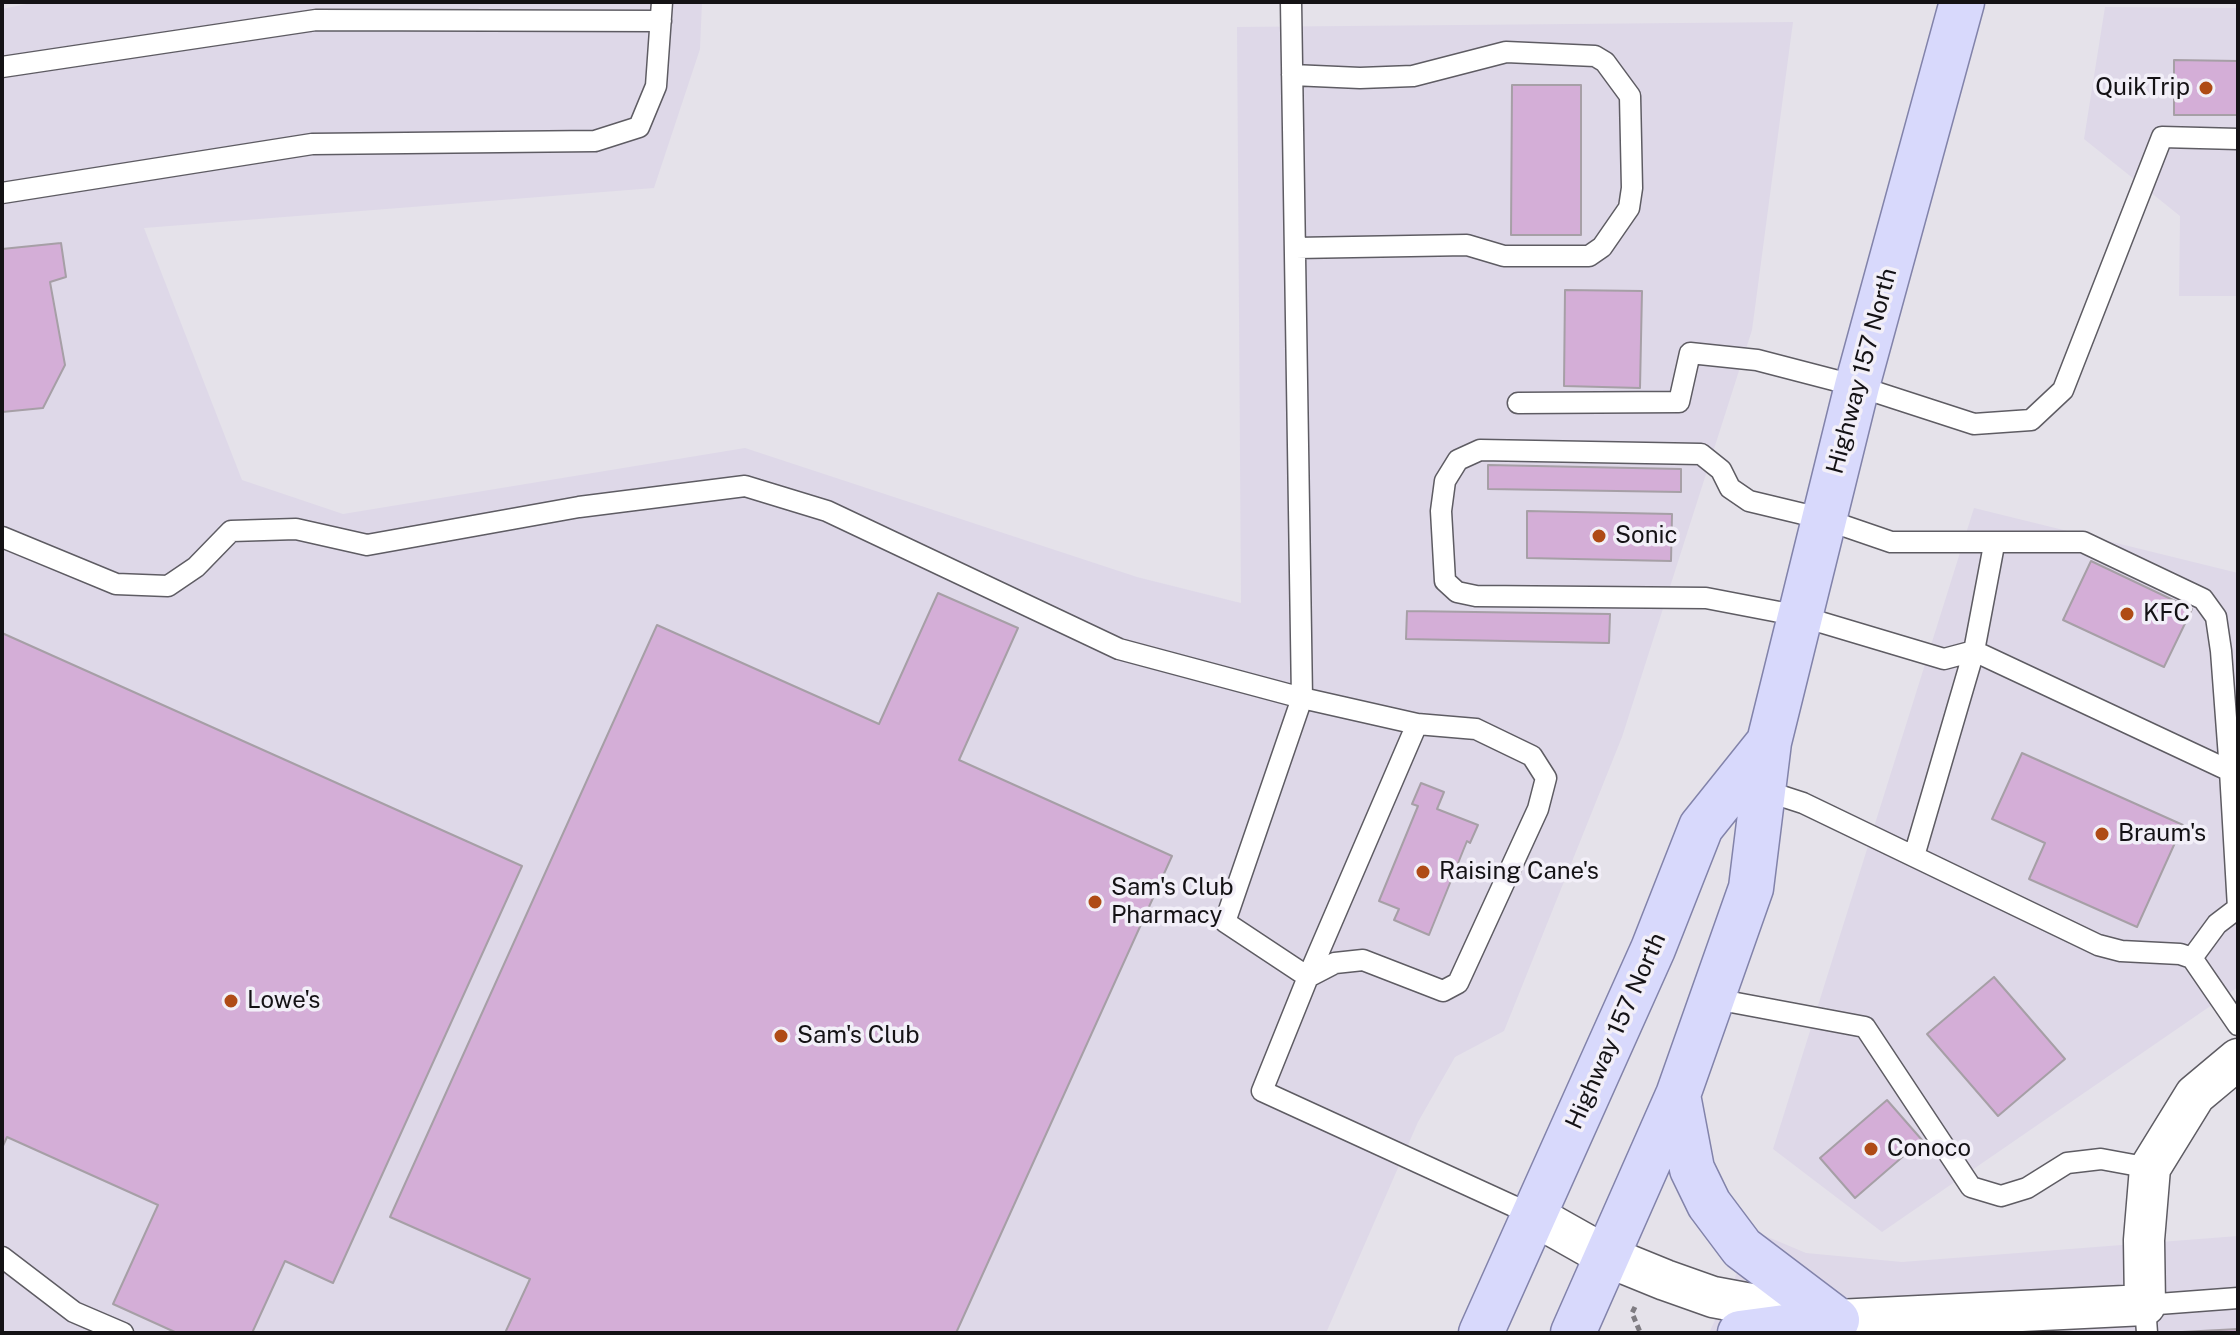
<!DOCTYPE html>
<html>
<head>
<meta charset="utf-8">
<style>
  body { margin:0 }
  #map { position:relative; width:2240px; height:1335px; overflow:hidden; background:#e5e2ea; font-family:"Public Sans",sans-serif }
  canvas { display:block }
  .frame { position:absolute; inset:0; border:4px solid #141215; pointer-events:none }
</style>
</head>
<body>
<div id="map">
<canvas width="2240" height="1335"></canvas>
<div class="frame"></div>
</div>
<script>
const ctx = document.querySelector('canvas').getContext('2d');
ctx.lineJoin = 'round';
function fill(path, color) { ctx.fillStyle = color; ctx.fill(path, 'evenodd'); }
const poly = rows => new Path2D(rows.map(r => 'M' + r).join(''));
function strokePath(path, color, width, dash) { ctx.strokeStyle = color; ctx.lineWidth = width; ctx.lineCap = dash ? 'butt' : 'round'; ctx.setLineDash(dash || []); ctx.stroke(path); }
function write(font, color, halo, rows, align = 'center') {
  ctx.font = font + ' "Public Sans",sans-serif'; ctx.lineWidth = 7; ctx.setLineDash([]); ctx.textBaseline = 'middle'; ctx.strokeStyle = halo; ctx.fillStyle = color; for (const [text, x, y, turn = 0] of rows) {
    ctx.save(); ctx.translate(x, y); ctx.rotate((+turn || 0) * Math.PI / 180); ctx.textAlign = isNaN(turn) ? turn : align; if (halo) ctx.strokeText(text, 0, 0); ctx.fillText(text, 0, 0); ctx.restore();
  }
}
fill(poly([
  [37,2,702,2,700,49,654,188,144,228,242,480,343,514,745,448,1137,577,1241,603,1237,27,1793,22,1752,330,1622,737,1504,1031,1455,1057,1418,1122,1326,1333,2,1333,2,9],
  [2105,7,2238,8,2238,296,2179,296,2180,216,2084,139],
  [1974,508,2238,573,2238,987,1882,1232,1773,1149],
  [1756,1232,1806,1253,1902,1262,2238,1236,2238,1333,1709,1333]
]), '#ded8e8');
const building = poly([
  [2174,60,2238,61,2238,115,2174,115,2174,60],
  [1512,85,1581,85,1581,235,1511,235,1512,85],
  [61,243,66,277,50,282,65,365,43,408,2,412,2,249,61,243],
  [1565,290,1642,291,1640,388,1564,386,1565,290],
  [1488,465,1681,469,1681,492,1488,489,1488,465],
  [1527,511,1672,514,1671,561,1527,558,1527,511],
  [2091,561,2192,609,2164,667,2063,620,2091,561],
  [938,593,1018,628,959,760,1172,856,956,1333,505,1333,530,1279,390,1217,657,625,879,724,938,593],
  [1407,611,1610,614,1609,643,1406,639,1407,611],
  [2,633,522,866,333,1283,285,1261,252,1333,177,1333,113,1304,158,1205,7,1137,2,1148,2,633],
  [2022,753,2183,825,2137,927,2029,879,2045,843,1992,819,2022,753],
  [1421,783,1444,792,1437,809,1478,825,1470,843,1467,841,1429,935,1394,920,1399,909,1379,901,1418,806,1412,804,1421,783],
  [1994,977,2065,1059,1998,1116,1927,1034,1994,977],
  [1887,1100,1922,1140,1855,1198,1820,1158,1887,1100],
  [2238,1329,2238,1333,2182,1332,2238,1329]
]);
fill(building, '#d4aed7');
strokePath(building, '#a69fa6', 2);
const service = poly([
  [1291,2,1302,698,1225,922,1308,977,1262,1091,1535,1216],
  [2,67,316,20,661,21],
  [1292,75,1360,78,1413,76,1506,52,1595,56,1605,62,1630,96,1632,188,1629,208,1602,247,1589,256,1504,256,1467,245,1296,248],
  [2,193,312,144,595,141,639,127,656,86,662,2],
  [1518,403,1679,402,1690,353,1757,360,1857,386,1974,424,2031,420,2063,390,2162,137,2238,139],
  [2,537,116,584,168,586,196,567,231,531,296,529,367,545,579,507,745,486,827,511,1119,649,1302,698,1417,724],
  [1417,724,1476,729,1532,756,1546,778,1538,809,1458,983,1443,991,1363,960,1335,963,1308,977,1417,724],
  [1763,790,1803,803,2098,945,2121,951,2180,954,2192,958,2238,1025],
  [1914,856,1974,651,1994,545],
  [2192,958,2217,924,2238,908,2230,771,2221,651,2216,617,2203,599,2083,542,1891,542,1824,519,1749,501,1730,488,1721,470,1701,454,1480,450,1458,460,1445,481,1441,511,1445,581,1457,592,1476,596,1706,598,1800,616,1944,659,1974,651,2230,771],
  [1715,999,1865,1027,1971,1187,2001,1196,2027,1188,2067,1163,2101,1159,2150,1168],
  [2,1257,74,1312,123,1333],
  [2147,1333,2145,1305,2238,1298]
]);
const minor = poly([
  [1535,1216,1606,1256,1665,1280,1713,1297,1837,1320,2145,1305,2144,1240,2150,1168,2195,1095,2238,1059]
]);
const primary = poly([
  [1678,1095,1692,1169,1709,1204,1742,1248,1837,1320],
  [1481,1333,1653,949,1701,827,1769,742],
  [1573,1333,1678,1095,1751,888,1769,742,1857,386,1962,2],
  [1740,1333,1837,1320]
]);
strokePath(service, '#5e5c63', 23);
strokePath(minor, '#5e5c63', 43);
strokePath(primary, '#8283aa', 47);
strokePath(poly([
  [1635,1307,1632,1313,1640,1332]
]), '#7e7b81', 5, [6, 4]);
strokePath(service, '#fff', 20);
strokePath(minor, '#fff', 40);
strokePath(primary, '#d8d9fc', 44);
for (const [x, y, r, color] of [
  [2206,88,8,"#af4b16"],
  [1599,536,8,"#af4b16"],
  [2127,614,8,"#af4b16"],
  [2102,834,8,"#af4b16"],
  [1423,872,8,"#af4b16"],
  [1095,902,8,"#af4b16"],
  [231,1001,8,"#af4b16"],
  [781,1036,8,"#af4b16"],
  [1871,1149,8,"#af4b16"]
]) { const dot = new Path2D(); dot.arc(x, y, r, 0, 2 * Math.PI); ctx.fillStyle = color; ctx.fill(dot); strokePath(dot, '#f2eff8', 3); }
write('24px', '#141215', '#f2eff8', [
  ["QuikTrip",2190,88,"right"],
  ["Sonic",1615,536],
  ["KFC",2143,614],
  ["Braum's",2118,834],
  ["Raising Cane's",1439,872],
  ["Sam's Club",1111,888],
  ["Pharmacy",1111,916],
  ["Lowe's",247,1001],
  ["Sam's Club",797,1036],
  ["Conoco",1887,1149]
], 'left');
write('24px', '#141215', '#f2eff8', [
  ["Highway 157 North",1862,371,-75],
  ["Highway 157 North",1616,1031,-66]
]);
</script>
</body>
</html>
